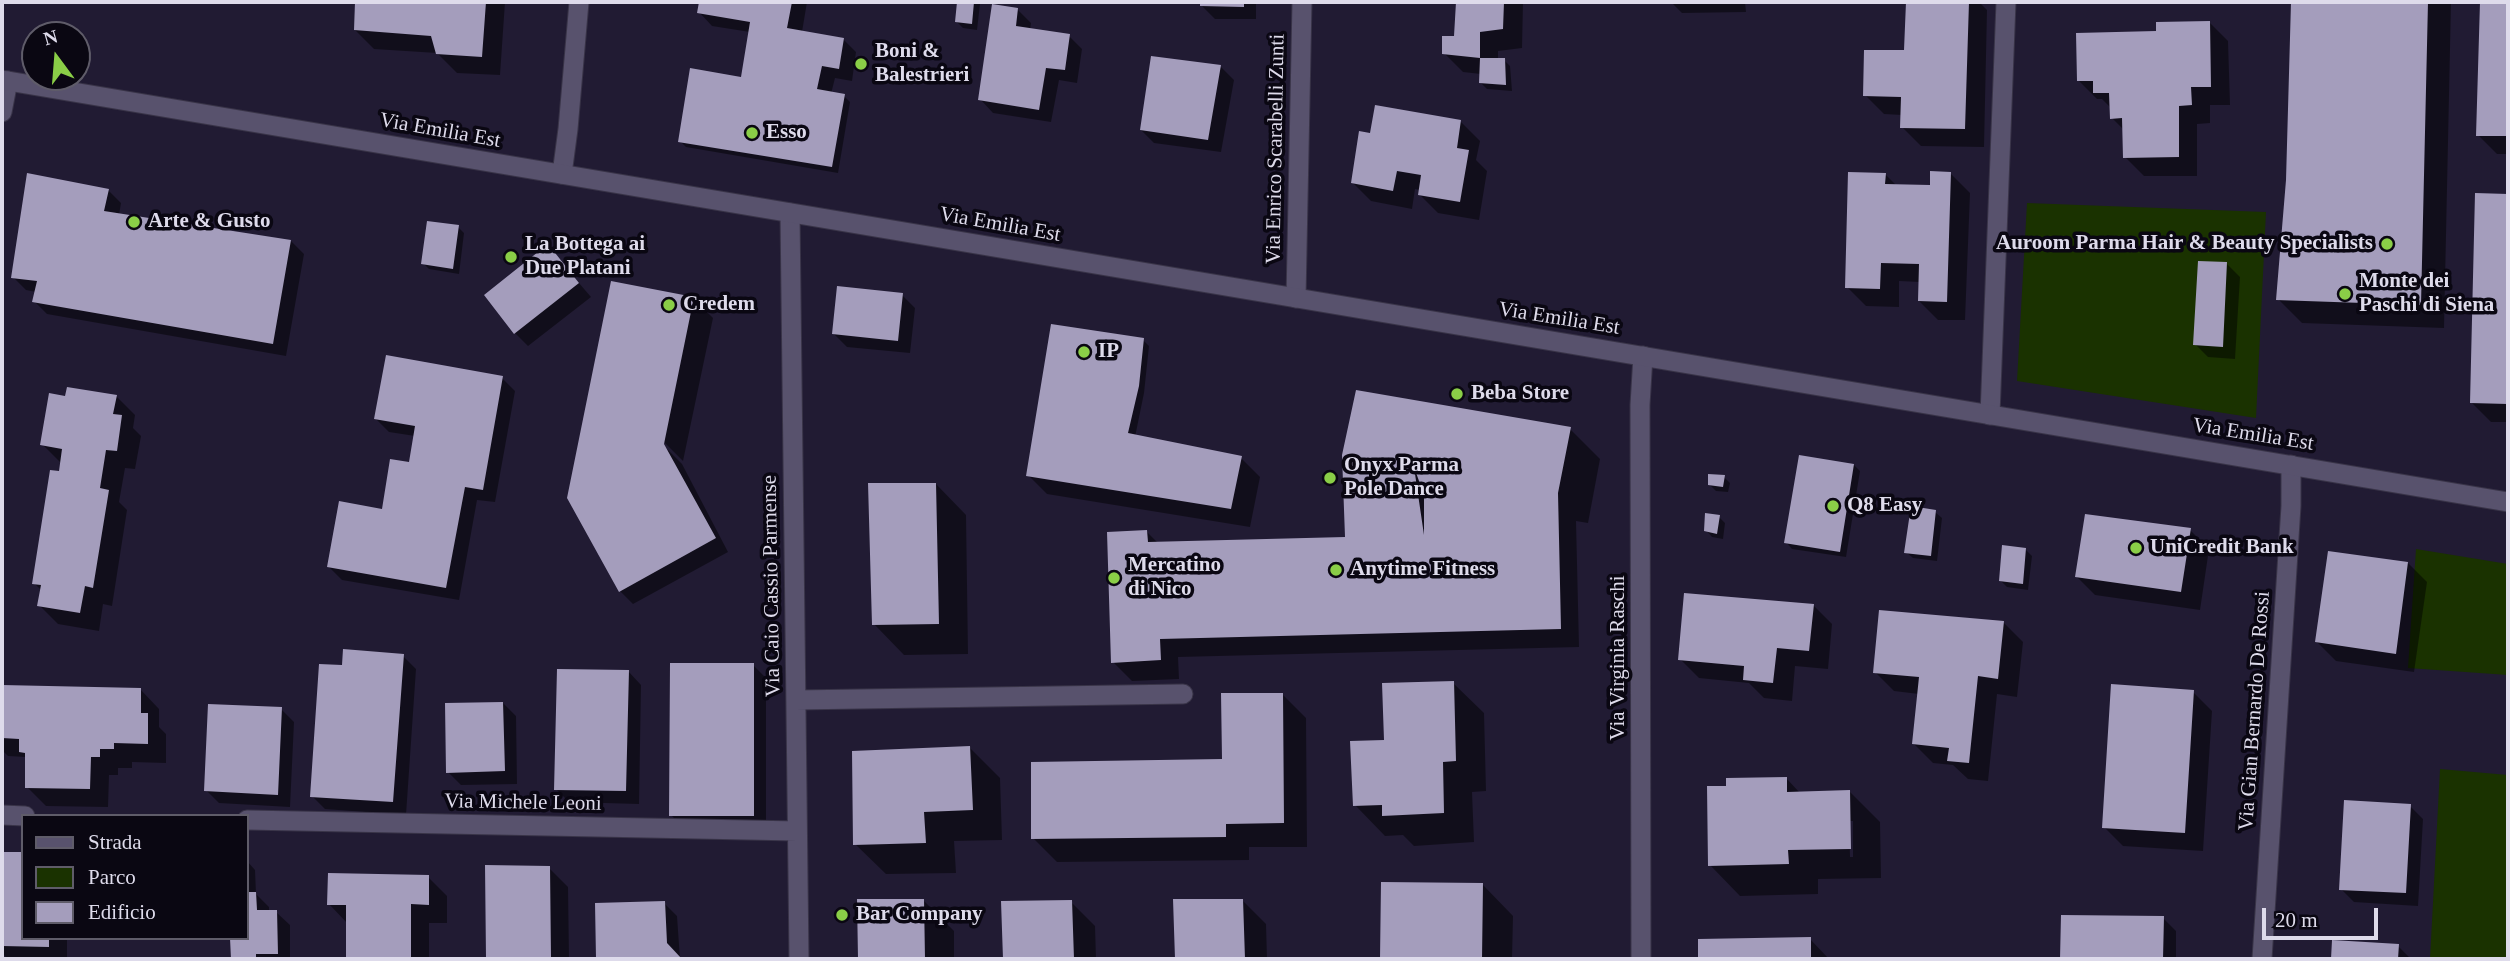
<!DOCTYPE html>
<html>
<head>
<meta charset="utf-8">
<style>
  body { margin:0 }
  #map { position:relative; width:2510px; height:961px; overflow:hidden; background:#211b33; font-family:Georgia,serif }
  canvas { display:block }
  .frame { position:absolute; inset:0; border:4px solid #dedbeb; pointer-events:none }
  .legend { position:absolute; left:21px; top:814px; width:228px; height:126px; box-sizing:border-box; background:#0a0712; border:2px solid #5f5c69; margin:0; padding:9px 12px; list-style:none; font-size:21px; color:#dedbeb }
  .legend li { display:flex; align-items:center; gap:14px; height:35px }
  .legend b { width:35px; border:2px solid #5f5c69 }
  .north { position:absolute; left:21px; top:21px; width:70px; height:70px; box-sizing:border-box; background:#0a0712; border:2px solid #5f5c69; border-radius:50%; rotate:344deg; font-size:19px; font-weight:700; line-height:28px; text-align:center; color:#dedbeb }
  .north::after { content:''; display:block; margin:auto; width:24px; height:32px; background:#8ace47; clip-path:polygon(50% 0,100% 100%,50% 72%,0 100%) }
  .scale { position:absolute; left:2262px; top:908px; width:116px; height:32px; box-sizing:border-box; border:4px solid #dedbeb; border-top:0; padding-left:9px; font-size:21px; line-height:24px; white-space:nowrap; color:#dedbeb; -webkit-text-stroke:5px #0a0712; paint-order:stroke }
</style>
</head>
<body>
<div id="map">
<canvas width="2510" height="961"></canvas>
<div class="frame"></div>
<ul class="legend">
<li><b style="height:9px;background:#58526d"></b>Strada</li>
<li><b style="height:19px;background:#1a3200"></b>Parco</li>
<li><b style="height:19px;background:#a49dbc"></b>Edificio</li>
</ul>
<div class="north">N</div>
<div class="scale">20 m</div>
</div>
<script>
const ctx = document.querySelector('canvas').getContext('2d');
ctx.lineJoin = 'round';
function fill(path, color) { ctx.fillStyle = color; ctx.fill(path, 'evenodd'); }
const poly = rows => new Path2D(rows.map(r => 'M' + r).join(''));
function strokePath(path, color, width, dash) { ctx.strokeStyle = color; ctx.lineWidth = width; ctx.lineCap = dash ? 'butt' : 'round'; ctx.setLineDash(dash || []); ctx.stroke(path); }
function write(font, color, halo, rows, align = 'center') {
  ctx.font = font + ' Georgia,serif'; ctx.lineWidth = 7; ctx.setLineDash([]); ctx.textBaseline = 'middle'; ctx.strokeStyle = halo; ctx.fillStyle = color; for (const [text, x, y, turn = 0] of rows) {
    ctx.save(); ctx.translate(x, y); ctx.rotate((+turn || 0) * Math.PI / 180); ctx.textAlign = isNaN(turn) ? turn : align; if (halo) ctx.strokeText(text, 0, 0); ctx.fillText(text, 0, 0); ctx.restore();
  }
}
fill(poly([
  [2027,203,2266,212,2256,418,2017,381],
  [2416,549,2508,564,2508,675,2408,668],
  [2440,769,2508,775,2508,959,2430,959]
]), '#1a3200');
fill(poly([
  [357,2,505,2,500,75,457,73,437,53,374,49,355,30],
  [701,2,807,2,802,32,843,39,856,52,852,81,835,78,831,94,844,96,850,102,838,173,686,147,680,141,746,79,750,32,712,26,699,12],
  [959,2,978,2,980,4,977,30,963,28,957,22],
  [1201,2,1256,2,1256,19,1215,19,1201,5],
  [1457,2,1523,2,1522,48,1498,51,1498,60,1504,60,1510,66,1512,91,1487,89,1481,83,1481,74,1463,72,1444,53,1456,38],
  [1671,2,1745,2,1746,12,1682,13],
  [1907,2,1979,2,1987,10,1984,147,1921,146,1902,127,1902,115,1884,114,1865,95,1906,52],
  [2292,2,2451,2,2444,328,2302,323,2278,299,2287,181],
  [2481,4,2508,4,2508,154,2497,154,2478,135],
  [1018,10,1031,23,1030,30,1069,36,1082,49,1077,83,1059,80,1051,122,993,113,980,99],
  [2209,22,2228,41,2230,105,2210,105,2210,123,2197,124,2197,176,2144,176,2125,157,2124,130,2112,118,2111,108,2102,99,2097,99,2078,80,2158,33],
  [1221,67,1234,80,1221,152,1154,143,1141,130],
  [1461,122,1480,141,1476,160,1487,171,1479,220,1438,213,1419,194,1420,190,1415,189,1412,209,1371,201,1352,182,1371,135],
  [1885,174,1897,186,1931,187,1951,174,1970,193,1965,320,1938,320,1919,301,1920,282,1899,281,1899,307,1866,306,1847,287],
  [108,190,121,203,119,215,291,241,304,254,286,356,47,314,34,301,36,292,26,290,13,277],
  [2477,195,2508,196,2508,422,2491,422,2472,403],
  [458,227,464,233,459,274,429,269,423,263],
  [548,247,591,297,528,346,515,333],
  [2227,264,2240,277,2235,359,2208,357,2195,344],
  [613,283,694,299,713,318,683,461,659,437,657,439,682,464,728,552,633,604,620,591,569,497],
  [902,295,915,308,910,353,847,347,834,334],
  [1143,340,1149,346,1144,393,1135,437,1241,458,1260,477,1250,527,1047,494,1028,475],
  [502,378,515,391,495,502,477,500,459,600,342,580,329,567,383,511,410,464,415,436,389,432,376,419],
  [116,396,135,415,133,428,141,436,135,469,125,468,119,502,127,510,112,606,103,604,99,631,58,624,39,605,42,591,34,583,62,464,42,444,67,398],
  [1570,429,1600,459,1588,523,1576,521,1579,647,1178,657,1179,679,1132,681,1113,662,1147,532,1159,544,1349,539,1344,455],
  [1854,465,1860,471,1846,557,1792,549,1786,542],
  [1724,477,1730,483,1728,492,1716,491,1710,485],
  [936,484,966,515,968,654,904,655,874,624],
  [1935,512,1942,518,1937,561,1913,558,1906,552],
  [1719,517,1725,523,1723,539,1712,537,1706,530],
  [2190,530,2209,549,2200,610,2095,595,2076,576],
  [2025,549,2032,556,2028,590,2007,587,2001,581],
  [2408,563,2427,582,2414,672,2336,661,2317,642],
  [1813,605,1832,624,1828,669,1795,666,1792,701,1764,698,1749,683,1699,678,1680,659],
  [2004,623,2023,642,2017,697,1997,694,1988,781,1968,779,1953,765,1933,763,1914,744,1919,694,1894,691,1875,672],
  [403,656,416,669,406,815,325,809,312,796,344,667],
  [753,665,766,678,766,828,684,828,671,815],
  [628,671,641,685,639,804,569,802,556,789],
  [1453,683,1484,713,1486,791,1472,792,1474,842,1414,846,1403,835,1385,836,1355,805,1386,741],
  [2,687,140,689,159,709,159,727,166,734,166,763,132,762,132,768,118,768,118,775,109,775,108,807,46,806,27,787,26,757,8,756,2,750],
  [2193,692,2212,711,2203,851,2123,846,2104,827],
  [1282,694,1306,718,1307,847,1249,847,1249,860,1057,862,1033,838,1223,761],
  [503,703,516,716,517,784,461,785,448,772],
  [281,709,294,722,290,807,219,803,206,790],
  [970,748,1000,778,1002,840,954,841,956,873,886,874,855,844],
  [1787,779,1800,793,1850,792,1880,822,1881,878,1818,879,1818,894,1740,896,1710,865,1728,787],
  [1849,821,1853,821,1853,857,1850,857],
  [2410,806,2423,819,2418,906,2354,902,2341,889],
  [2,854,23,854,23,938,67,938,67,959,8,959,2,953],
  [247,861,255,870,256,894,269,907,269,911,276,912,290,925,290,959,232,959,232,938,247,938],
  [486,867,549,868,568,887,569,959,488,959],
  [428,877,447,896,447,923,429,923,429,959,347,959,347,923,329,904],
  [1383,884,1483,885,1513,916,1512,959,1382,959],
  [923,900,954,931,954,959,860,959,859,901],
  [1242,900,1266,924,1267,959,1177,959,1175,901],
  [1071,902,1095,926,1096,959,1005,959,1003,903],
  [664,903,677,916,680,959,597,959,597,905],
  [2063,917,2163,918,2176,931,2176,959,2062,959],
  [1810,939,1829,959,1700,959,1700,941],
  [2334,942,2398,946,2411,959,2333,959]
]), '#0007');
fill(poly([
  [355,2,486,2,482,57,436,54,431,36,354,30],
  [699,2,792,2,787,28,844,38,839,69,822,66,817,89,845,94,832,167,678,142,690,68,741,77,750,22,697,13],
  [957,2,974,2,972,24,955,22],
  [1200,2,1244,2,1244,7,1200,6],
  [1456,2,1504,2,1503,29,1480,32,1480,58,1505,58,1506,85,1479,83,1480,58,1442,54,1442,36,1454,36],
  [1906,2,1969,2,1965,129,1900,128,1901,97,1863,96,1864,50,1904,50],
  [2291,2,2428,2,2421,305,2276,300,2286,180],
  [2480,2,2508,2,2508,136,2476,136],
  [992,4,1018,8,1016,26,1070,34,1065,70,1046,68,1039,110,978,100],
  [2210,21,2211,87,2191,87,2192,105,2179,106,2179,157,2123,158,2122,118,2110,119,2109,93,2093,93,2093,81,2077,81,2076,33,2156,31,2156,22],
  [1151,56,1221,65,1208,140,1140,130],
  [1375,105,1461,120,1457,148,1469,150,1460,202,1418,195,1421,175,1397,171,1393,191,1351,183,1359,131,1370,133],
  [1930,171,1951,172,1947,302,1918,301,1919,264,1881,263,1880,289,1845,288,1848,172,1886,173,1885,184,1930,185],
  [27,173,109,189,104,211,291,240,273,344,32,302,37,281,11,278],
  [2475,193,2508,194,2508,404,2470,403],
  [427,221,459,225,453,269,421,264],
  [548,244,579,283,514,334,484,295],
  [2198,261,2227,262,2223,347,2193,345],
  [611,281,694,297,664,444,716,538,619,592,567,498],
  [837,286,903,293,898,341,832,334],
  [1051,324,1144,338,1139,386,1128,433,1242,456,1231,509,1026,476],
  [386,355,503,376,483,490,465,487,446,588,327,567,339,501,382,509,390,459,409,462,415,426,374,419],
  [67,387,117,395,113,414,122,415,117,451,106,450,100,488,109,490,93,588,85,586,80,613,37,606,41,585,32,584,50,470,59,471,62,449,40,445,49,393,65,396],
  [1356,390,1571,427,1558,493,1561,629,1160,639,1161,660,1111,663,1107,532,1147,530,1148,542,1345,537,1342,455],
  [1414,467,1424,495,1424,535],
  [1799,455,1854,464,1840,552,1784,543],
  [1708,474,1725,475,1723,487,1708,485],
  [868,483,936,483,939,624,872,625],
  [1911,506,1936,510,1931,556,1904,553],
  [1705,513,1720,515,1717,534,1704,531],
  [2085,514,2191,528,2181,592,2075,577],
  [2002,545,2026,548,2023,584,1999,581],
  [2328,551,2408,562,2396,654,2315,642],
  [1684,593,1814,604,1809,651,1777,648,1773,683,1743,680,1744,666,1678,660],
  [1879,610,2004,621,1998,679,1978,676,1969,763,1947,761,1949,748,1912,744,1919,677,1873,673],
  [343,649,404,654,393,802,310,797,319,664,342,665],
  [670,663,754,663,754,816,669,816],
  [557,669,629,670,626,791,554,790],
  [1454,681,1456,761,1443,762,1444,813,1382,816,1382,805,1353,806,1350,741,1384,740,1382,683],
  [2111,684,2194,690,2185,833,2102,828],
  [2,685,141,688,141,713,148,713,148,744,114,743,114,749,100,749,100,757,91,757,90,789,25,788,25,753,19,752,19,739,2,738],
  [1221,693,1283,693,1284,823,1226,824,1226,837,1031,839,1031,762,1222,759],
  [503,702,505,771,446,773,445,703],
  [208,704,282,707,278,795,204,791],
  [970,746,973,810,924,812,926,843,853,845,852,751],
  [1787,777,1787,792,1850,790,1851,849,1788,850,1789,864,1708,866,1707,786,1726,786,1726,778],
  [2344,800,2411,804,2406,893,2339,890],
  [2,852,23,852,23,938,49,938,49,947,2,946],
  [485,865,550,866,551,959,486,959],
  [328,873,429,875,429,905,411,904,411,959,346,959,346,905,327,905],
  [1381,882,1483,883,1482,959,1380,959],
  [247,892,256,892,257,910,277,910,278,954,256,954,256,959,231,959,230,938,247,938],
  [857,899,924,899,925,959,858,959],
  [1173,899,1243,899,1245,959,1175,959],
  [1072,900,1074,959,1003,959,1001,901],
  [665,901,667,943,682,959,596,959,595,903],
  [2061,915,2164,916,2163,959,2060,959],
  [1811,937,1811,959,1698,959,1698,939],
  [2332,940,2399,944,2398,959,2331,959]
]), '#a49dbc');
const minor = poly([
  [2,112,8,81],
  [562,174,568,129,579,2],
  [790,213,799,959],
  [1296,298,1302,2],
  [1990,415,2006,2],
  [796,700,1183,694],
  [2,815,25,816],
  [247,820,797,831],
  [1641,959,1640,405,1643,356],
  [2262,959,2291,506,2291,465]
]);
const secondary = poly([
  [2,80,2508,502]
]);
strokePath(minor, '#393448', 21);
strokePath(secondary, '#393448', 21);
strokePath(minor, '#58526d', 19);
strokePath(secondary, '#58526d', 19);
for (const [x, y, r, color] of [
  [861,64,7,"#8ace47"],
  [752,133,7,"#8ace47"],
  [134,222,7,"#8ace47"],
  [2387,244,7,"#8ace47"],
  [511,257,7,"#8ace47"],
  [2345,294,7,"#8ace47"],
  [669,305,7,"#8ace47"],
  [1084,352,7,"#8ace47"],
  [1457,394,7,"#8ace47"],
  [1330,478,7,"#8ace47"],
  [1833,506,7,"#8ace47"],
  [2136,548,7,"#8ace47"],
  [1336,570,7,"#8ace47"],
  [1114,578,7,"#8ace47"],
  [842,915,7,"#8ace47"]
]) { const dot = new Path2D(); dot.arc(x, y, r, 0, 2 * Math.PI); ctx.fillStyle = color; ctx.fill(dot); strokePath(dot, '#0a0712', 2.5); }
write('bold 21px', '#dedbeb', '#0a0712', [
  ["Boni &",875,52],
  ["Balestrieri",875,76],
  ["Esso",766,133],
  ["Arte & Gusto",148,222],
  ["Auroom Parma Hair & Beauty Specialists",2373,244,"right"],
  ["La Bottega ai",525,245],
  ["Due Platani",525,269],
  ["Monte dei",2359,282],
  ["Paschi di Siena",2359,306],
  ["Credem",683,305],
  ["IP",1098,352],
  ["Beba Store",1471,394],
  ["Onyx Parma",1344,466],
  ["Pole Dance",1344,490],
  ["Q8 Easy",1847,506],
  ["UniCredit Bank",2150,548],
  ["Mercatino",1128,566],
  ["di Nico",1128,590],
  ["Anytime Fitness",1350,570],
  ["Bar Company",856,915]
], 'left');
write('21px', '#dedbeb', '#0a0712', [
  ["Via Emilia Est",440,131,10],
  ["Via Enrico Scarabelli Zunti",1276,149,-89],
  ["Via Emilia Est",1000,225,10],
  ["Via Emilia Est",1559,319,9],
  ["Via Emilia Est",2253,435,9],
  ["Via Caio Cassio Parmense",772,586,-91],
  ["Via Virginia Raschi",1618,658,-90],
  ["Via Gian Bernardo De Rossi",2255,711,-86],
  ["Via Michele Leoni",523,803,1]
]);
</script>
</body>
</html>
